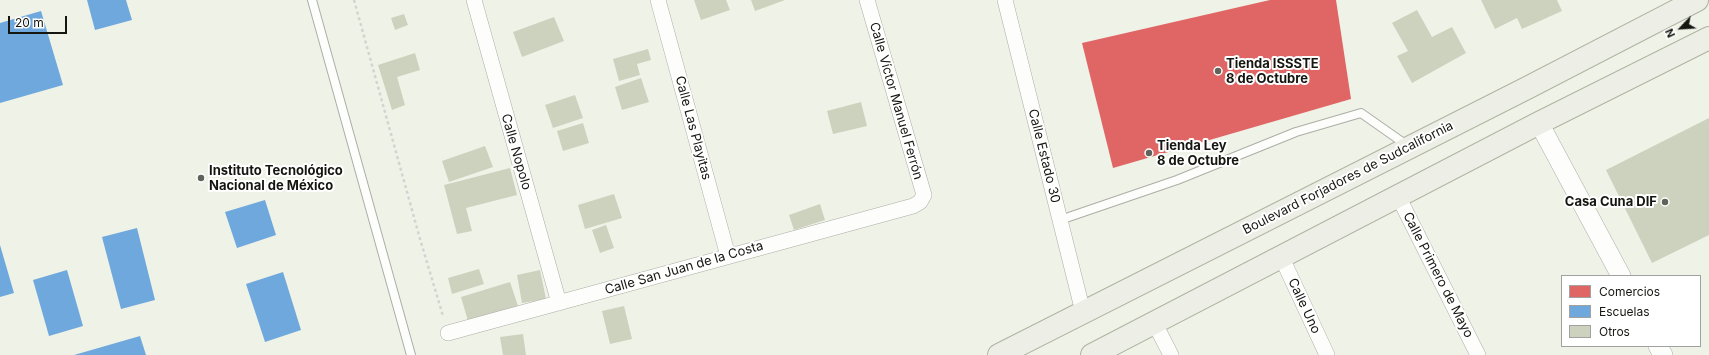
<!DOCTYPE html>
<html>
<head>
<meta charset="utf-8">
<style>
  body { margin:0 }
  #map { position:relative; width:1709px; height:355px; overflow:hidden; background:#eff2e7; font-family:Inter,sans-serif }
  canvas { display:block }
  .legend { position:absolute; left:1561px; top:275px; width:140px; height:72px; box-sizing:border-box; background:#fff; border:1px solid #a1a29f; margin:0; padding:5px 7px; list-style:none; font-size:12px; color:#151610 }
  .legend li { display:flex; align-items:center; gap:8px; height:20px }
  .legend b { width:20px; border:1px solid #a1a29f }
  .north { position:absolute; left:1661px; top:8px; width:40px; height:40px; -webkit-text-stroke:3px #fff; paint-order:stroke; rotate:245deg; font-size:11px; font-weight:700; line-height:16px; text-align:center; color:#151610 }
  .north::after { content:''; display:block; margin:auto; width:14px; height:18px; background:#151610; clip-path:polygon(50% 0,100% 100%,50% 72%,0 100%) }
  .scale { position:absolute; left:8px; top:16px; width:59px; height:18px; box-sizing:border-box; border:2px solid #151610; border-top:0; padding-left:5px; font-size:12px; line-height:14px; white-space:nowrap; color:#151610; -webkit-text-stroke:3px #fff; paint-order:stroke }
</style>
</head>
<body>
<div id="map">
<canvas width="1709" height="355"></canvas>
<ul class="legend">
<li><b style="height:11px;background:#e06666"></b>Comercios</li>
<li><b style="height:11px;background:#6fa8dc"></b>Escuelas</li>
<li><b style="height:11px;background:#cdd2be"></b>Otros</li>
</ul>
<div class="north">N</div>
<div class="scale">20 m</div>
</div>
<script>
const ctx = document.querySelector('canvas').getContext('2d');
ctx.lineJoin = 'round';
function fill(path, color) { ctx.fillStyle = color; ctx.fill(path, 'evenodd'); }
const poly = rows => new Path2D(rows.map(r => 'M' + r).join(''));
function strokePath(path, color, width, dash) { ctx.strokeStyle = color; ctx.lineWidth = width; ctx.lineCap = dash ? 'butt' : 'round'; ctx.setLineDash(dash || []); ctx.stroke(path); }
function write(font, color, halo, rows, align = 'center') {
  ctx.font = font + ' Inter,sans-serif'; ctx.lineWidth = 4; ctx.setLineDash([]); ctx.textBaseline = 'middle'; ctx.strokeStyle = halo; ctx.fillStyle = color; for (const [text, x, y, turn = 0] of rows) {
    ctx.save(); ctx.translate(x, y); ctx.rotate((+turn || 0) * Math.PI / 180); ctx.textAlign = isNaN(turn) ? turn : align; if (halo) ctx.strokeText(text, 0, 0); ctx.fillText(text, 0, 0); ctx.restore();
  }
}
fill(poly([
  [1270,0,1336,0,1351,99,1113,168,1082,43]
]), '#e06666');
fill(poly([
  [87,0,126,0,132,20,95,30],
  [41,11,63,85,0,103,0,23],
  [265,200,276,235,237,248,225,212],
  [137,228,155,300,121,309,102,237],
  [0,245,14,293,0,297],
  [67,270,83,326,49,336,33,280],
  [283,272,301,330,265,342,246,284],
  [140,336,146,355,74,355]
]), '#6fa8dc');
fill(poly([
  [694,0,726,0,730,10,701,20],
  [751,0,785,0,755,11],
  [1481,0,1557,0,1562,11,1522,29,1517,18,1495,29],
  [1417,10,1432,37,1452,27,1466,53,1412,83,1397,56,1408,51,1392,23],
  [404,14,408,25,395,30,391,18],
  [554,17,564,41,522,57,513,32],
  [648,49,651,60,637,64,640,75,619,81,613,59],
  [415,53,420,70,397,77,405,105,392,110,378,65],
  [641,78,649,102,622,110,615,87],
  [575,95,583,118,553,128,545,105],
  [861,102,867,126,833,134,827,111],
  [1709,118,1709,235,1652,263,1606,170],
  [583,123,589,143,563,151,557,131],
  [485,146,493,167,449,182,442,161],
  [510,168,517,195,466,208,472,231,457,234,444,185],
  [614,194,622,218,585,229,578,205],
  [820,204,825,220,794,230,789,215],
  [606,225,614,248,600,253,592,230],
  [479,269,484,284,452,294,448,278],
  [540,270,546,299,522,303,517,275],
  [510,282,518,306,468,321,461,297],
  [624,306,632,339,610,344,602,311],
  [523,334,526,355,503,355,500,337]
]), '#cdd2be');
const service = poly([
  [312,0,411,355],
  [1060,220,1177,180,1296,132,1361,113,1408,146]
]);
const minor = poly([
  [474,0,559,303],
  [658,0,728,256],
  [1005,0,1083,312],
  [1398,196,1478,355],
  [1281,256,1327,355],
  [1154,322,1171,355],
  [448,333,818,232,913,206,920,202,924,195,867,0]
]);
const tertiary = poly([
  [1539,123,1621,276],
  [1658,346,1663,355]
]);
const primary = poly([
  [999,355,1527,88,1697,0],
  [1092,355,1539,123,1709,38]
]);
strokePath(service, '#acaea6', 10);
strokePath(minor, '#acaea6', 16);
strokePath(tertiary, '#acaea6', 20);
strokePath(primary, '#b0b3a2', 24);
strokePath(poly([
  [354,0,420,239,443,316]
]), '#d3d3d1', 2.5, [3, 3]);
strokePath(service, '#fdfdfb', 8);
strokePath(minor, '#fdfdfb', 15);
strokePath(tertiary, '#fdfdfb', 19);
strokePath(primary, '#edefe6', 22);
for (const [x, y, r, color] of [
  [1218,71,4,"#61635b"],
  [1149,153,4,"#61635b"],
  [201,178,4,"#61635b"],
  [1665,202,4,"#61635b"]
]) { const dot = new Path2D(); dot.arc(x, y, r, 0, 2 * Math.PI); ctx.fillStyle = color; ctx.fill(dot); strokePath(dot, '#fff', 1.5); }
write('bold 13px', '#151610', '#fff', [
  ["Tienda ISSSTE",1226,64],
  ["8 de Octubre",1226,79],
  ["Tienda Ley",1157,146],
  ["8 de Octubre",1157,161],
  ["Instituto Tecnológico",209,171],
  ["Nacional de México",209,186],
  ["Casa Cuna DIF",1657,202,"right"]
], 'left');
write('13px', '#151610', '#fff', [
  ["Calle Víctor Manuel Ferrón",896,101,74],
  ["Calle Las Playitas",693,128,75],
  ["Calle Nopolo",516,152,74],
  ["Calle Estado 30",1044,156,76],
  ["Boulevard Forjadores de Sudcalifornia",1348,178,-27],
  ["Calle San Juan de la Costa",684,268,-16],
  ["Calle Primero de Mayo",1438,275,63],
  ["Calle Uno",1304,306,65]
]);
</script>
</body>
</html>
